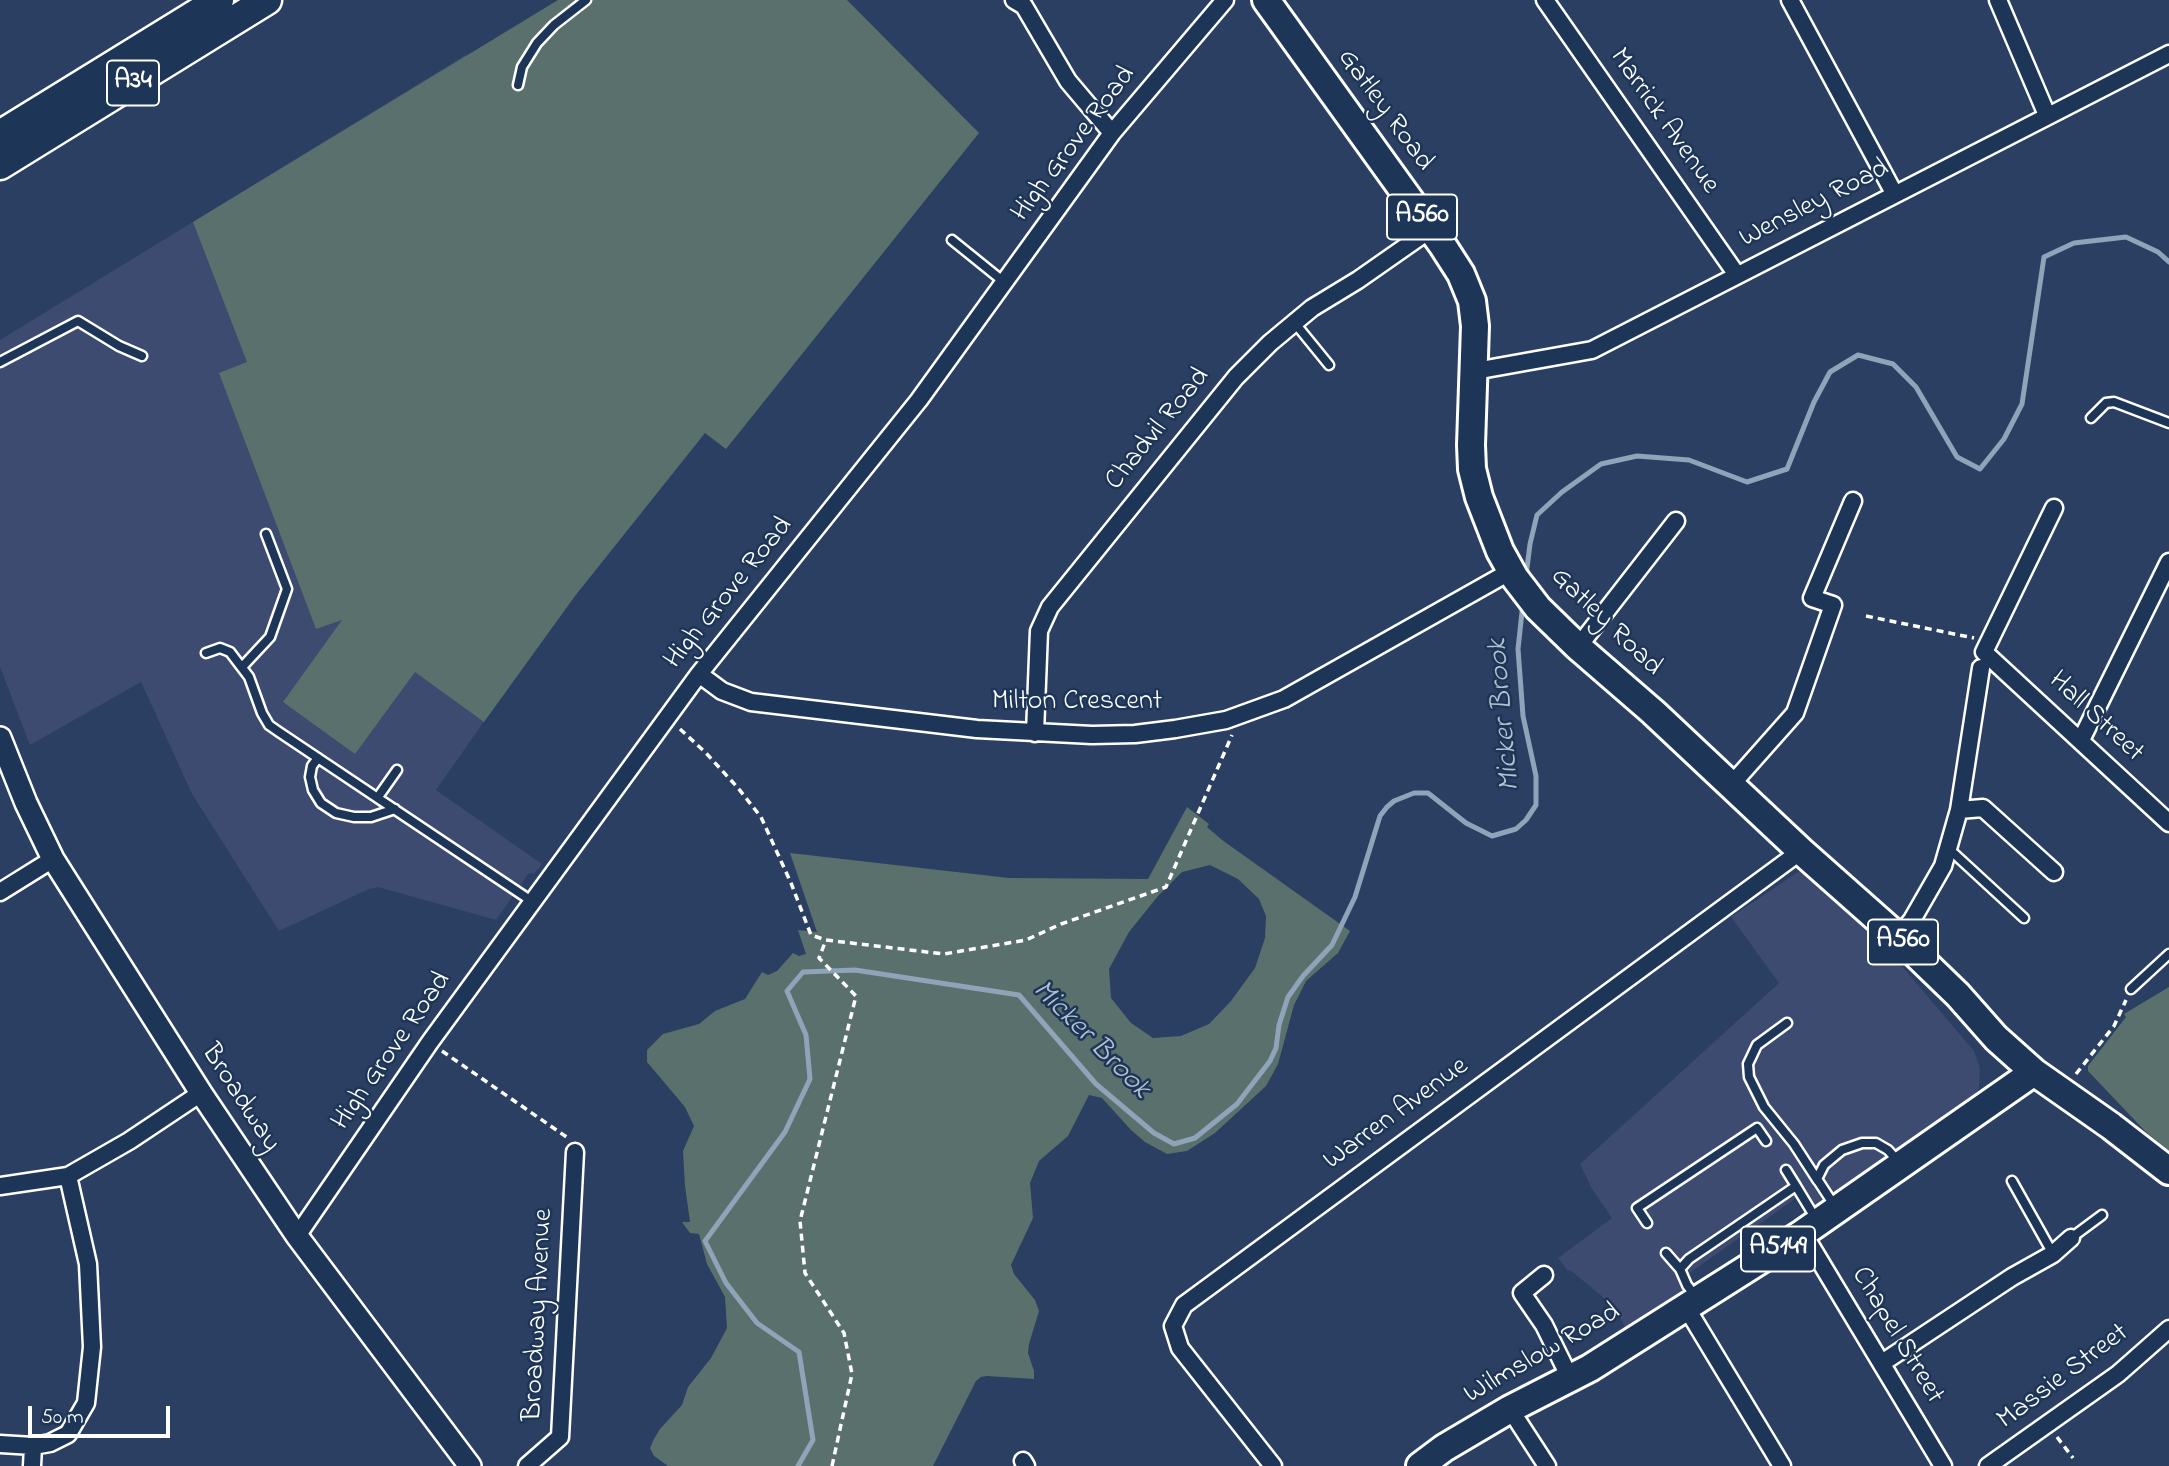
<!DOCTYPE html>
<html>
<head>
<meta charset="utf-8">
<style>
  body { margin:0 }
  #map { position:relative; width:2169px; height:1466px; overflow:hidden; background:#2b3f62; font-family:"Indie Flower",sans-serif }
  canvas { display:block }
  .scale { position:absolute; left:28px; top:1406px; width:142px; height:32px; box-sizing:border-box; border:4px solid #fff; border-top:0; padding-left:9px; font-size:21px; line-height:24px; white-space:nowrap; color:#fff; -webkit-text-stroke:5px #1d3557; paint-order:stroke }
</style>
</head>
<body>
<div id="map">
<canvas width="2169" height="1466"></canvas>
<div class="scale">50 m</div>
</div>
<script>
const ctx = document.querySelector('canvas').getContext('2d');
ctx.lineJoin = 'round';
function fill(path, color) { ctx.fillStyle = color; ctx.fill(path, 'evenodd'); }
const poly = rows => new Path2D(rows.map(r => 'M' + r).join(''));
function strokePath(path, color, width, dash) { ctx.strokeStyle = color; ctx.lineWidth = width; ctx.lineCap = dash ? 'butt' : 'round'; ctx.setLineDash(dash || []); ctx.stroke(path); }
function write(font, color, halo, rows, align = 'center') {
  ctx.font = font + ' "Indie Flower",sans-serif'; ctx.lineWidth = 5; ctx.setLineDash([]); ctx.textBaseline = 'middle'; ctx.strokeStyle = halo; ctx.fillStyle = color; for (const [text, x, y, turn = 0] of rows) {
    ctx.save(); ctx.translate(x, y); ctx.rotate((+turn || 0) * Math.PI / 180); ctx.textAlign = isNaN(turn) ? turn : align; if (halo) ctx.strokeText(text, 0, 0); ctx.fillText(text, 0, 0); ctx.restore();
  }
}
fill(poly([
  [467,54,575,596,537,646,436,790,542,864,534,874,529,873,496,920,378,887,369,889,279,931,192,794,141,682,30,745,0,667,0,340],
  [1798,872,1806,874,1890,952,1974,1051,1980,1068,1979,1088,1970,1101,1948,1114,1816,1205,1806,1191,1796,1198,1678,1281,1685,1293,1625,1327,1615,1307,1570,1270,1568,1271,1558,1258,1612,1218,1592,1189,1580,1164,1779,983,1731,917]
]), '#3c4b6f');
fill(poly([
  [558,0,847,0,979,133,726,449,705,433,575,596,484,722,415,672,355,754,283,702,342,620,316,629,219,373,247,362,193,222],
  [1187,807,1209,824,1207,827,1222,840,1350,931,1338,953,1306,981,1294,1005,1278,1064,1266,1086,1215,1133,1187,1151,1167,1154,1145,1142,1131,1130,1102,1098,1089,1095,1068,1136,1039,1161,1030,1183,1033,1218,1011,1265,1014,1274,1035,1300,1039,1311,1029,1344,1028,1353,1034,1371,1034,1379,987,1376,981,1377,976,1381,933,1466,668,1466,654,1456,650,1448,654,1439,660,1429,682,1405,688,1387,711,1358,727,1328,725,1297,707,1264,699,1234,690,1233,682,1222,690,1222,685,1186,683,1151,694,1126,685,1107,647,1062,647,1050,663,1034,699,1024,715,1011,745,999,762,972,768,975,777,971,793,953,799,956,806,954,798,930,817,932,790,853,1009,878,1148,879],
  [1210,865,1238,879,1259,899,1266,916,1265,938,1255,968,1231,1001,1209,1024,1181,1036,1153,1038,1131,1023,1111,998,1109,969,1129,932,1158,896,1182,872],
  [2169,987,2169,1151,2146,1132,2088,1071,2088,1066,2126,1017,2124,1014]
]), '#5a706c');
strokePath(poly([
  [1526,576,1530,544,1537,515,1562,492,1601,464,1637,456,1689,460,1747,482,1787,469,1814,402,1830,372,1858,355,1893,364,1916,387,1957,457,1980,469,2004,439,2022,404,2044,257,2074,243,2126,237,2158,252,2169,262],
  [798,1466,813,1440,799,1352,757,1323,726,1283,705,1241,785,1132,810,1079,806,1035,787,991,803,972,855,970,1019,995,1096,1084,1154,1133,1174,1144,1195,1138,1237,1104,1270,1061,1276,1048,1279,1025,1288,997,1303,976,1332,945,1355,897,1380,816,1387,807,1394,801,1414,793,1428,793,1466,823,1492,836,1516,829,1526,820,1536,805,1536,776,1523,716,1518,649,1523,603]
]), '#8fa3b9', 5);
const service = poly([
  [518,85,522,67,537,43,554,25,586,0],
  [952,240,1004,282],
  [1294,322,1329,365],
  [0,362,78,321,119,346,142,356],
  [2091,418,2106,403,2114,402,2169,423],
  [206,653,220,648,230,652,249,677,262,713,269,725,279,732,533,902],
  [242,667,270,637,287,589,266,534],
  [318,758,312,766,310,777,313,790,321,803,336,813,354,817,371,817,395,809],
  [378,797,397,770],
  [1948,848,2024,918],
  [2131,989,2169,954],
  [1787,1023,1757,1045,1748,1064,1749,1077,1764,1107,1794,1144,1818,1181],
  [1786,1170,1796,1186],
  [2012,1181,2053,1254],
  [1834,1205,1817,1179,1824,1165,1842,1150,1862,1143,1876,1143,1888,1150,1898,1161],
  [1647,1223,1637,1208,1757,1128,1766,1141],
  [2071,1238,2102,1215],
  [1666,1253,1680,1269],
  [1696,1297,1687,1285,1680,1269,1689,1259,1796,1186,1816,1219]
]);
const minor = poly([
  [1014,0,1024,6,1068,81,1112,133],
  [1545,0,1737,275],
  [1790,0,1894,193],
  [1998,0,2047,115],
  [1475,371,1592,350,2169,54],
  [2054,508,1984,652,2169,823],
  [1578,647,1676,521],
  [699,674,722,691,751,702,977,729,1092,735,1135,734,1175,729,1226,720,1284,699,1511,571],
  [1035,733,1039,631,1050,607,1236,377,1270,343,1312,308,1358,280,1431,229],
  [2081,740,2169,562],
  [1732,784,1795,713,1833,605,1812,598,1853,501],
  [1959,810,1983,808,2054,872],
  [0,892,53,859],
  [1898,937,1912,920,1943,866,1959,810,1981,668],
  [0,1186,68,1176,129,1141,201,1093],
  [1803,1233,1943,1466],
  [297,1236,430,1042,699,674,919,400,1112,133,1225,0],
  [1544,1275,1522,1293,1544,1325,1570,1378],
  [1686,1307,1782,1466],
  [1882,1363,2012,1277,2053,1254,2071,1238],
  [1510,1409,1547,1466],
  [0,1444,33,1446,50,1443,68,1434,86,1403,92,1347,88,1264,68,1176],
  [1023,1461,1026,1466],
  [32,1466,33,1446],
  [527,1466,560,1437,575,1152],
  [1273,1466,1180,1348,1173,1326,1184,1305,1801,851],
  [1988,1466,2118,1374,2169,1329]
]);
const tertiary = poly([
  [0,738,26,803,53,859,201,1093,297,1236,470,1466]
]);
const primary = poly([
  [1266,0,1443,246,1461,274,1472,301,1475,326,1471,445,1472,469,1479,497,1500,551,1515,578,1538,608,1578,647,1653,712,1801,851,1898,937,1958,995,1996,1038,2034,1072,2111,1126,2169,1171],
  [1420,1466,1444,1448,1510,1409,1590,1368,1803,1233,2034,1072]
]);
const trunk = poly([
  [0,135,219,0],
  [0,165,267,0]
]);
strokePath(service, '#fff', 13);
strokePath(minor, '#fff', 21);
strokePath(tertiary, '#fff', 26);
strokePath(primary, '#fff', 32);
strokePath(trunk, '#fff', 33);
strokePath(poly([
  [1866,616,1974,638],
  [680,729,706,753,738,788,761,817,791,883,811,935,826,940],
  [442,1051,568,1138],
  [2076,1074,2114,1026,2126,1000],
  [2057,1437,2073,1458],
  [832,1466,852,1374,844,1333,805,1273,800,1221,856,996,819,958,826,940,944,954,1026,940,1061,924,1166,887,1232,735]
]), '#fff', 3.5, [7, 5]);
strokePath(service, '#1d3557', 8);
strokePath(minor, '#1d3557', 16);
strokePath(tertiary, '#1d3557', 21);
strokePath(primary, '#1d3557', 26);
strokePath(trunk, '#1d3557', 28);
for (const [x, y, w] of [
  [133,83,52],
  [1422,217,70],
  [1903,942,70],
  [1778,1249,74]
]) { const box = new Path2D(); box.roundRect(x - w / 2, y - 22.5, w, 45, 5); ctx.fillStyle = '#1d3557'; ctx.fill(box); strokePath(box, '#fff', 2); }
write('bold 26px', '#fff', null, [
  ["A34",133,83],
  ["A560",1422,217],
  ["A560",1903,942],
  ["A5149",1778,1249]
]);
write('28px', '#fff', '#1d3557', [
  ["Gatley Road",1384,111,54],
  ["Marrick Avenue",1663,122,55],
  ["High Grove Road",1075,145,-53],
  ["Wensley Road",1815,205,-27],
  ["Chadvil Road",1159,430,-51],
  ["High Grove Road",730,594,-51],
  ["Gatley Road",1605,623,44],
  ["Milton Crescent",1077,703],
  ["Hall Street",2095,718,43],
  ["High Grove Road",393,1052,-55],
  ["Broadway",239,1099,57],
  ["Warren Avenue",1397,1115,-36],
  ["Broadway Avenue",540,1315,-87],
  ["Chapel Street",1896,1336,59],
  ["Wilmslow Road",1543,1355,-30],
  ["Massie Street",2064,1378,-37]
]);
write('italic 30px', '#b4c1d0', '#1d3557', [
  ["Micker Brook",1506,715,-95],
  ["Micker Brook",1090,1041,45]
]);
</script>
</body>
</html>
